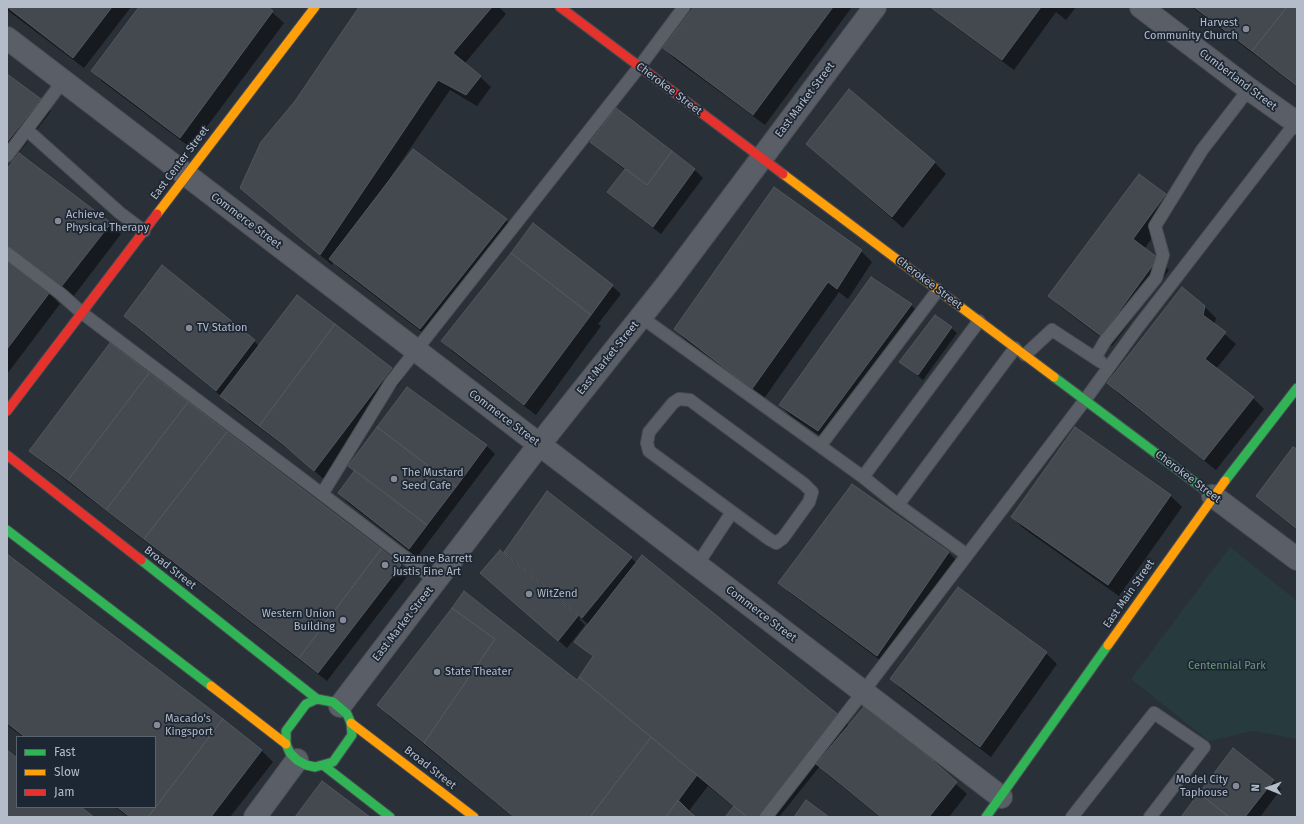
<!DOCTYPE html>
<html>
<head>
<meta charset="utf-8">
<style>
  body { margin:0 }
  #map { position:relative; width:1304px; height:824px; overflow:hidden; background:#2a3038; font-family:"Fira Sans",sans-serif }
  canvas { display:block }
  .frame { position:absolute; inset:0; border:8px solid #b4bcc9; pointer-events:none }
  .legend { position:absolute; left:16px; top:736px; width:140px; height:72px; box-sizing:border-box; background:#1d2633; border:1px solid #59626f; margin:0; padding:5px 7px; list-style:none; font-size:12px; color:#b4bcc9 }
  .legend li { display:flex; align-items:center; gap:8px; height:20px }
  .legend b { width:20px; border:1px solid #59626f }
  .north { position:absolute; left:1248px; top:768px; width:40px; height:40px; -webkit-text-stroke:3px #1d2633; paint-order:stroke; rotate:271deg; font-size:11px; font-weight:700; line-height:16px; text-align:center; color:#b4bcc9 }
  .north::after { content:''; display:block; margin:auto; width:14px; height:18px; background:#b4bcc9; clip-path:polygon(50% 0,100% 100%,50% 72%,0 100%) }
</style>
</head>
<body>
<div id="map">
<canvas width="1304" height="824"></canvas>
<div class="frame"></div>
<ul class="legend">
<li><b style="height:5px;background:#30b455"></b>Fast</li>
<li><b style="height:5px;background:#ff9f0a"></b>Slow</li>
<li><b style="height:5px;background:#e5322d"></b>Jam</li>
</ul>
<div class="north">N</div>
</div>
<script>
const ctx = document.querySelector('canvas').getContext('2d');
ctx.lineJoin = 'round';
function fill(path, color) { ctx.fillStyle = color; ctx.fill(path, 'evenodd'); }
const poly = rows => new Path2D(rows.map(r => 'M' + r).join(''));
function strokePath(path, color, width, dash) { ctx.strokeStyle = color; ctx.lineWidth = width; ctx.lineCap = dash ? 'butt' : 'round'; ctx.setLineDash(dash || []); ctx.stroke(path); }
function write(font, color, halo, rows, align = 'center') {
  ctx.font = font + ' "Fira Sans",sans-serif'; ctx.lineWidth = 3.5; ctx.setLineDash([]); ctx.textBaseline = 'middle'; ctx.strokeStyle = halo; ctx.fillStyle = color; for (const [text, x, y, turn = 0] of rows) {
    ctx.save(); ctx.translate(x, y); ctx.rotate((+turn || 0) * Math.PI / 180); ctx.textAlign = isNaN(turn) ? turn : align; if (halo) ctx.strokeText(text, 0, 0); ctx.fillText(text, 0, 0); ctx.restore();
  }
}
fill(poly([
  [1230,547,1297,601,1297,739,1253,731,1209,741,1131,679]
]), '#273a3e');
fill(poly([
  [7,7,131,7,84,68,7,10],
  [140,7,266,7,284,23,191,148,103,82,92,71],
  [360,7,499,7,506,14,465,63,491,87,477,106,450,90,390,178,392,179,413,151,506,220,517,231,431,339,341,270,333,262,332,265,253,199,241,188,295,101],
  [696,7,852,7,765,125,675,59,664,48],
  [929,7,1076,7,1066,20,1056,12,1014,70],
  [1192,7,1297,7,1297,87],
  [7,75,40,100,51,111,15,158,7,151],
  [849,90,935,163,946,174,903,228,819,155,808,144],
  [616,109,695,170,703,178,661,234,617,200,608,192,625,170,600,150,592,142],
  [7,171,110,223,121,234,73,297,7,247],
  [774,188,861,251,872,262,848,299,839,292,763,400,686,340,675,329],
  [1165,195,1176,206,1144,249,1158,259,1169,270,1112,346,1061,307,1050,296],
  [534,225,612,286,621,294,598,324,601,326,536,415,453,352,442,341],
  [7,260,49,293,60,304,7,374],
  [297,297,391,369,402,380,326,481,297,456,232,407,221,396,136,327,125,316,254,341,259,346],
  [911,305,922,316,829,442,791,416,780,405],
  [1205,307,1216,318,1214,325,1236,344,1216,369,1253,398,1264,409,1216,470,1119,394,1108,383],
  [951,328,957,333,923,380,901,362],
  [1075,428,1171,496,1182,507,1119,596,1023,528,1012,517],
  [486,445,495,454,417,557,347,502,339,493],
  [30,450,400,565,409,574,327,681,41,461],
  [1297,451,1297,530,1269,507,1258,496],
  [547,492,637,563,840,716,849,726,867,705,967,794,949,817,880,817,828,775,820,766,779,817,727,817,734,807,708,786,688,812,694,817,513,817,389,716,379,705,577,681,593,657,576,641,589,625,580,617,579,619,585,625,567,648,490,581,508,555],
  [949,553,959,563,888,666,790,593,779,582],
  [7,555,262,751,273,762,230,817,128,817,115,807,155,807,155,737,23,737,7,725],
  [958,588,1046,653,1057,664,991,757,902,690,891,679],
  [1273,780,1281,789,1260,817,1182,817]
]), '#0007');
const building = poly([
  [7,7,112,7,73,58,7,7],
  [139,7,268,7,273,11,180,138,91,71,139,7],
  [359,7,492,7,453,53,481,76,466,95,438,80,320,255,240,188,261,142,295,101,359,7],
  [694,7,833,7,753,115,663,48,694,7],
  [930,7,1041,7,1002,60,930,7],
  [1194,7,1287,7,1252,51,1194,7],
  [1287,7,1297,7,1297,86,1252,51,1287,7],
  [7,74,41,99,7,142,7,74],
  [849,89,935,162,892,217,806,144,849,89],
  [616,108,672,151,647,185,590,142,616,108],
  [413,149,507,219,420,329,329,259,413,149],
  [672,151,695,169,653,227,607,192,625,169,647,185,672,151],
  [19,153,111,223,61,287,7,246,7,169,19,153],
  [1139,174,1166,194,1133,239,1158,258,1101,336,1048,296,1139,174],
  [774,187,862,250,837,289,828,282,752,389,674,329,774,187],
  [533,223,613,285,591,315,511,253,533,223],
  [511,253,591,315,524,405,441,341,511,253],
  [7,258,50,292,7,349,7,258],
  [162,265,255,340,216,391,124,316,162,265],
  [871,277,912,304,818,431,779,405,871,277],
  [1182,287,1205,306,1203,315,1226,332,1205,359,1254,397,1204,460,1107,383,1182,287],
  [297,295,335,324,259,426,220,396,297,295],
  [935,315,952,327,918,375,899,362,935,315],
  [335,324,392,368,314,471,284,445,259,426,335,324],
  [110,343,149,373,68,480,29,451,110,343],
  [149,373,188,402,106,510,68,480,149,373],
  [407,387,487,445,456,487,377,427,407,387],
  [188,402,227,432,144,539,106,510,188,402],
  [377,427,456,487,427,525,348,466,377,427],
  [1075,427,1171,495,1108,585,1011,517,1075,427],
  [227,432,381,549,299,658,144,539,227,432],
  [1293,447,1297,449,1297,529,1256,496,1293,447],
  [355,470,427,525,409,549,338,493,355,470],
  [852,484,949,552,877,656,778,583,852,484],
  [547,491,632,557,582,618,504,552,547,491],
  [381,549,401,565,318,673,299,658,381,549],
  [500,550,578,616,558,641,480,573,500,550],
  [7,554,223,719,148,817,130,817,117,807,155,807,155,737,25,737,7,723,7,554],
  [642,555,840,716,759,817,747,817,579,677,593,656,574,642,642,555],
  [958,587,1047,652,980,747,890,679,958,587],
  [464,591,577,680,579,677,651,737,590,817,514,817,424,743,495,639,452,608,464,591],
  [452,608,495,639,424,743,377,705,452,608],
  [867,703,957,782,929,817,881,817,816,764,867,703],
  [223,719,262,750,211,817,148,817,223,719],
  [651,737,697,775,666,817,590,817,651,737],
  [1233,748,1274,780,1245,817,1229,817,1199,793,1233,748],
  [7,750,17,758,17,807,81,807,94,817,7,817,7,750],
  [322,781,370,817,295,817,322,781],
  [1199,793,1229,817,1181,817,1199,793],
  [678,800,693,815,696,817,666,817,678,800],
  [806,800,829,817,794,817,806,800],
  [734,806,747,817,725,817,734,806]
]);
fill(building, '#444950');
strokePath(building, '#52575f', 1);
const lane = poly([
  [27,130,120,213,144,231],
  [7,156,63,81],
  [7,253,61,294,82,313,322,494],
  [641,317,863,477,898,505,967,555],
  [1025,355,1052,330,1101,362],
  [1095,358,1105,341,1156,278,1163,255,1155,226,1202,150,1249,89],
  [820,446,938,290],
  [863,477,979,321],
  [898,505,1015,348],
  [697,565,732,512,649,451,647,443,649,432,673,403,679,399,690,400,698,406,804,484,812,492,809,502,783,538,776,543,769,539,732,512],
  [436,581,322,494,391,382,640,66,684,7],
  [766,817,863,692,1085,400,1138,327,1297,121],
  [1072,817,1154,713,1204,747,1150,817]
]);
const street = poly([
  [1141,7,1249,89,1297,123],
  [7,38,1001,797],
  [1213,496,1297,559],
  [340,706,539,445,668,283,875,7],
  [255,817,297,760]
]);
const fast = poly([
  [1054,377,1213,496],
  [1225,481,1297,388],
  [7,530,211,686],
  [141,560,317,699],
  [317,699,333,702,347,714,351,723,352,735,333,762,315,767,306,765,297,760,290,753,286,744,286,731,306,704,317,699],
  [323,765,390,817],
  [986,817,1108,645]
]);
const slow = poly([
  [783,174,1054,377],
  [157,214,315,7],
  [1108,645,1225,481],
  [211,686,286,744],
  [351,723,474,817]
]);
const jam = poly([
  [560,7,783,174],
  [7,411,157,214],
  [7,455,141,560]
]);
strokePath(lane, '#484c53', 14);
strokePath(street, '#484c53', 24);
strokePath(fast, '#484c53', 11);
strokePath(slow, '#484c53', 11);
strokePath(jam, '#484c53', 11);
strokePath(lane, '#5a5e66', 12);
strokePath(street, '#5a5e66', 22);
strokePath(fast, '#30b455', 9);
strokePath(slow, '#ff9f0a', 9);
strokePath(jam, '#e5322d', 9);
for (const [x, y, r, color] of [
  [1246,29,4,"#848b96"],
  [58,221,4,"#848b96"],
  [189,328,4,"#848b96"],
  [394,479,4,"#848b96"],
  [385,565,4,"#848b96"],
  [529,594,4,"#848b96"],
  [343,620,4,"#848b96"],
  [437,672,4,"#848b96"],
  [157,725,4,"#848b96"],
  [1236,786,4,"#848b96"]
]) { const dot = new Path2D(); dot.arc(x, y, r, 0, 2 * Math.PI); ctx.fillStyle = color; ctx.fill(dot); strokePath(dot, '#1d2633', 1.5); }
write('11px', '#b4bcc9', '#1d2633', [
  ["Harvest",1238,23,"right"],
  ["Community Church",1238,36,"right"],
  ["Achieve",66,215],
  ["Physical Therapy",66,228],
  ["TV Station",197,328],
  ["The Mustard",402,473],
  ["Seed Cafe",402,486],
  ["Suzanne Barrett",393,559],
  ["Justis Fine Art",393,572],
  ["WitZend",537,594],
  ["Western Union",335,614,"right"],
  ["Building",335,627,"right"],
  ["State Theater",445,672],
  ["Macado's",165,719],
  ["Kingsport",165,732],
  ["Model City",1228,780,"right"],
  ["Taphouse",1228,793,"right"]
], 'left');
write('11px', '#b4bcc9', '#1d2633', [
  ["Cumberland Street",1238,80,37],
  ["Cherokee Street",669,89,37],
  ["East Market Street",805,100,-53],
  ["East Center Street",180,163,-53],
  ["Commerce Street",246,221,37],
  ["Cherokee Street",929,283,37],
  ["East Market Street",608,358,-51],
  ["Commerce Street",504,418,37],
  ["Cherokee Street",1188,477,37],
  ["Broad Street",170,568,38],
  ["East Main Street",1129,594,-55],
  ["Commerce Street",761,614,37],
  ["East Market Street",403,624,-52],
  ["Broad Street",430,768,38]
]);
write('11px', '#6b9a76', '#1d2633', [
  ["Centennial Park",1227,666]
]);
</script>
</body>
</html>
